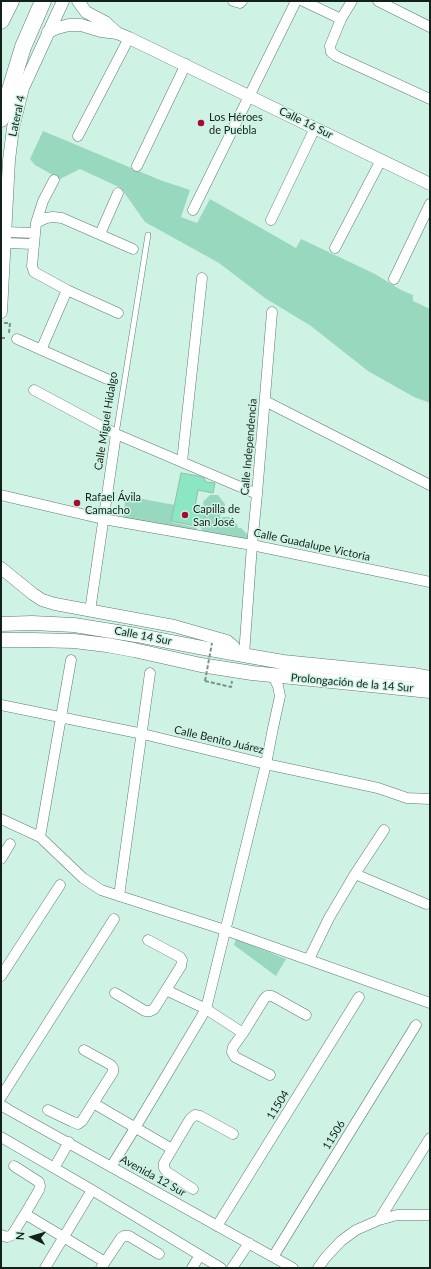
<!DOCTYPE html>
<html>
<head>
<meta charset="utf-8">
<style>
  body { margin:0 }
  #map { position:relative; width:431px; height:1269px; overflow:hidden; background:#cef2e3; font-family:Lato,sans-serif }
  canvas { display:block }
  .frame { position:absolute; inset:0; border:2px solid #13211b; pointer-events:none }
  .north { position:absolute; left:12px; top:1217px; width:40px; height:40px; -webkit-text-stroke:3px #cef2e3; paint-order:stroke; rotate:275deg; font-size:11px; font-weight:700; line-height:16px; text-align:center; color:#13211b }
  .north::after { content:''; display:block; margin:auto; width:14px; height:18px; background:#13211b; clip-path:polygon(50% 0,100% 100%,50% 72%,0 100%) }
</style>
</head>
<body>
<div id="map">
<canvas width="431" height="1269"></canvas>
<div class="frame"></div>
<div class="north">N</div>
</div>
<script>
const ctx = document.querySelector('canvas').getContext('2d');
ctx.lineJoin = 'round';
function fill(path, color) { ctx.fillStyle = color; ctx.fill(path, 'evenodd'); }
const poly = rows => new Path2D(rows.map(r => 'M' + r).join(''));
function strokePath(path, color, width, dash) { ctx.strokeStyle = color; ctx.lineWidth = width; ctx.lineCap = dash ? 'butt' : 'round'; ctx.setLineDash(dash || []); ctx.stroke(path); }
function write(font, color, halo, rows, align = 'center') {
  ctx.font = font + ' Lato,sans-serif'; ctx.lineWidth = 3; ctx.setLineDash([]); ctx.textBaseline = 'middle'; ctx.strokeStyle = halo; ctx.fillStyle = color; for (const [text, x, y, turn = 0] of rows) {
    ctx.save(); ctx.translate(x, y); ctx.rotate((+turn || 0) * Math.PI / 180); ctx.textAlign = isNaN(turn) ? turn : align; if (halo) ctx.strokeText(text, 0, 0); ctx.fillText(text, 0, 0); ctx.restore();
  }
}
fill(poly([
  [43,131,160,180,190,190,181,217,197,223,210,199,296,248,301,239,375,274,401,290,413,295,413,301,430,309,430,403,414,397,368,371,311,326,265,298,219,263,145,222,121,188,80,169,60,179,35,165,30,159],
  [210,495,218,495,225,504,223,513,220,516,221,520,222,517,229,517,233,522,237,524,238,528,241,528,246,533,249,538,248,542,203,534,203,531,200,527,203,521,200,520,206,517,205,510,207,508,204,506,203,502],
  [126,496,175,505,171,522,197,528,196,530,122,521],
  [236,939,286,959,276,976,234,945]
]), '#98d8bf');
const building = poly([
  [181,473,198,476,204,478,206,482,215,483,213,493,198,490,195,507,201,508,206,517,197,522,196,526,171,521,181,473]
]);
fill(building, '#8ae6c3');
strokePath(building, '#98bbac', 1);
const service = poly([
  [116,434,148,235]
]);
const minor = poly([
  [233,1,240,3,242,1],
  [303,1,341,19],
  [352,1,341,19,330,46,331,52,336,56,430,99],
  [378,1,430,27],
  [78,136,129,38],
  [137,166,186,64],
  [54,180,43,201,36,223,32,266,34,272,67,290,118,313],
  [193,210,296,1],
  [271,220,315,128],
  [36,223,46,218,53,217,62,218,133,249],
  [5,232,35,233],
  [100,234,118,193],
  [5,243,34,244],
  [335,248,381,160],
  [394,279,430,204],
  [17,339,107,379],
  [41,350,67,290],
  [34,390,116,434,257,494],
  [265,401,430,485],
  [182,462,202,278],
  [1,495,103,519,252,545,430,582],
  [90,611,116,434],
  [244,655,252,545,257,494,272,312],
  [1,705,143,734,266,764,378,788,407,798,430,799],
  [1,819,40,837,83,878,101,890,225,930,430,1003],
  [40,837,71,660],
  [1,859,10,844],
  [355,874,426,904],
  [119,896,150,673],
  [309,959,329,918,355,874,384,830],
  [1,976,60,885],
  [166,990,206,1009,243,1033],
  [115,993,145,1011,150,1011,154,1009,166,990,181,966,182,960,180,957,148,940],
  [270,1075,235,1057,232,1052,233,1047,243,1033,264,999,267,996,272,996,306,1015],
  [1,1097,114,919],
  [93,1103,172,1149],
  [1,1105,9,1110,293,1268],
  [48,1110,73,1122,78,1124,82,1121,113,1072,113,1068,111,1065,84,1050],
  [1,1137,92,1190,221,1268],
  [111,1167,135,1128,206,1009,266,764,273,728,280,696,278,686,273,676],
  [54,1168,69,1142],
  [193,1189,167,1172,164,1168,164,1163,190,1119,195,1115,200,1116,233,1134],
  [25,1214,105,1262],
  [379,1220,430,1138],
  [217,1226,359,997],
  [1,1235,7,1237,12,1235,25,1214,39,1190,40,1186,39,1182,14,1166],
  [273,1257,416,1025],
  [45,1268,92,1190],
  [101,1268,121,1238,124,1236,129,1236,159,1254],
  [192,1268,200,1255],
  [232,1268,249,1243],
  [318,1268,326,1257,341,1241,356,1230,379,1220,397,1215,430,1215]
]);
const tertiary = poly([
  [78,1,86,12,105,22,117,33],
  [48,32,57,28,69,25,81,25,101,31,117,33,129,38,430,184],
  [1,312,9,160,13,128,23,88,63,1],
  [1,568,33,594,42,600,55,604,174,626,227,641,233,646,238,654]
]);
const secondary = poly([
  [1,624,32,623,74,625,136,635,203,648,283,662,413,675,430,678],
  [1,640,32,640,74,641,107,645,134,650,201,665,252,673,430,691]
]);
const trunk = poly([
  [1,21,11,1],
  [1,119,23,47,43,1]
]);
strokePath(service, '#5c7c6f', 6);
strokePath(minor, '#5c7c6f', 11);
strokePath(tertiary, '#5c7c6f', 13);
strokePath(secondary, '#5c7c6f', 15);
strokePath(trunk, '#5c7c6f', 17);
strokePath(poly([
  [4,323,10,323,9,333],
  [1,338,7,338],
  [205,681,231,687,232,681]
]), '#799388', 2, [4, 2]);
strokePath(service, '#fff', 5);
strokePath(minor, '#fff', 10);
strokePath(tertiary, '#fff', 12);
strokePath(secondary, '#fff', 14);
strokePath(trunk, '#fff', 16);
strokePath(poly([
  [205,681,212,643]
]), '#799388', 2, [4, 2]);
for (const [x, y, r, color] of [
  [201,123,4,"#a60b30"],
  [77,503,4,"#a60b30"],
  [185,515,4,"#a60b30"]
]) { const dot = new Path2D(); dot.arc(x, y, r, 0, 2 * Math.PI); ctx.fillStyle = color; ctx.fill(dot); strokePath(dot, '#cef2e3', 1.5); }
write('11px', '#13211b', '#cef2e3', [
  ["Lateral 4",17,116,-78],
  ["Calle 16 Sur",306,123,26],
  ["Calle Miguel Hidalgo",106,421,-81],
  ["Calle Independencia",249,447,-85],
  ["Calle Guadalupe Victoria",312,545,12],
  ["Calle 14 Sur",143,636,11],
  ["Prolongación de la 14 Sur",352,683,5],
  ["Calle Benito Juárez",219,740,13],
  ["11504",278,1105,-58],
  ["11506",334,1135,-58],
  ["Avenida 12 Sur",153,1176,29]
]);
write('11px', '#13211b', '#cef2e3', [
  ["Los Héroes",209,117],
  ["de Puebla",209,130],
  ["Rafael Ávila",85,497],
  ["Camacho",85,510],
  ["Capilla de",193,509],
  ["San José",193,522]
], 'left');
</script>
</body>
</html>
